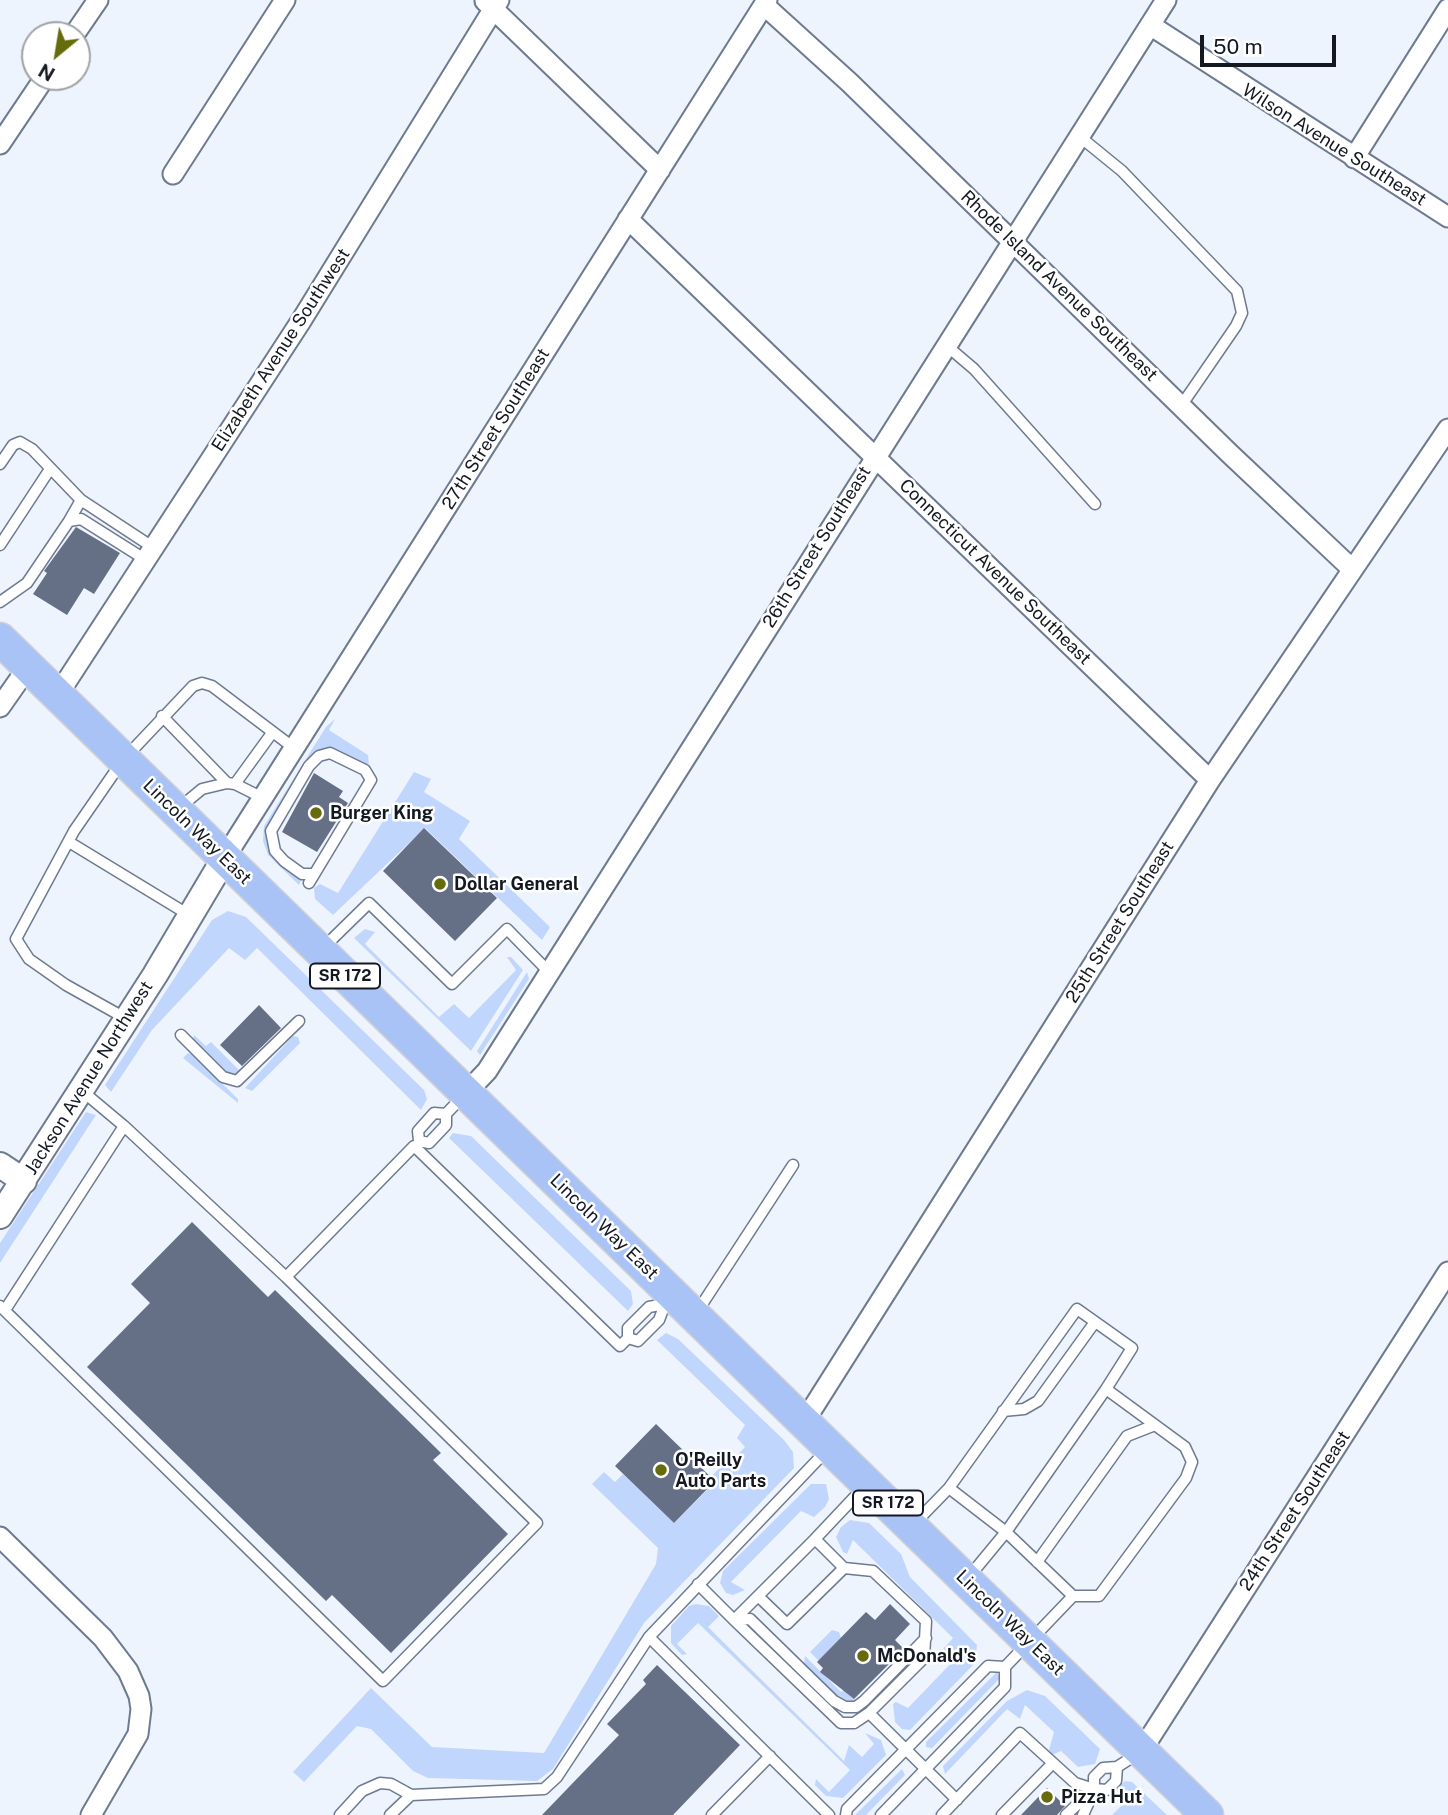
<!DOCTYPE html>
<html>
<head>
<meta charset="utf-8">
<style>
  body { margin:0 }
  #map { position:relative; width:1448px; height:1815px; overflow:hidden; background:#eef4fe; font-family:"Public Sans",sans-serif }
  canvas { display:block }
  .north { position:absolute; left:21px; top:21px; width:70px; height:70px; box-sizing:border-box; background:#fff; border:2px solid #a1a3a6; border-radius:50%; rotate:210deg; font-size:19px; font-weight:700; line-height:28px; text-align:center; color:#141921 }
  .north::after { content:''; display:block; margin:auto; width:24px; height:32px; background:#666b0c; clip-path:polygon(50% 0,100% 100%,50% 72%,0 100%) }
  .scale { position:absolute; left:1200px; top:35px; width:136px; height:32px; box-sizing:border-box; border:4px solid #141921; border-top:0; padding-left:9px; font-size:21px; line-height:24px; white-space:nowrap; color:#141921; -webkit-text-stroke:5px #fff; paint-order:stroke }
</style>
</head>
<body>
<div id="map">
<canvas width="1448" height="1815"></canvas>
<div class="north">N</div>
<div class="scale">50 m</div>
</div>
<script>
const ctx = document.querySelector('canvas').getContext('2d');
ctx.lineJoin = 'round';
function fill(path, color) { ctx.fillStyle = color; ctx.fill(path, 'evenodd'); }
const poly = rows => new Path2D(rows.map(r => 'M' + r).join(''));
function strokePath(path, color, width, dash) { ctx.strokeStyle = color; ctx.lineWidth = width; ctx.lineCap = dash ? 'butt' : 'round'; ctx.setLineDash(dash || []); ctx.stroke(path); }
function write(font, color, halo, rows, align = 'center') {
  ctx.font = font + ' "Public Sans",sans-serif'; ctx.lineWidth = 5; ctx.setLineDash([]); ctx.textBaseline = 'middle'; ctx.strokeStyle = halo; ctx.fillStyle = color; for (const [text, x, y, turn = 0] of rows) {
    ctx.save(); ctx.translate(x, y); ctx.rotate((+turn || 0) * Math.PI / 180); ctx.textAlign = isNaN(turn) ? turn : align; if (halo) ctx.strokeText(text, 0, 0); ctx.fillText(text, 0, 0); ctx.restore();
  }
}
fill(poly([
  [335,719,329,730,368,755,369,764,363,765,334,749,314,753,267,828,273,856,302,878,299,885,268,855,263,841,264,826,326,727],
  [414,772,431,779,424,792,470,821,459,839,550,927,542,940,425,828,333,915,315,899,314,888,320,884,338,893],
  [228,911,246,917,424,1090,427,1099,421,1110,257,948,245,960,229,948,152,1030,111,1092,105,1085,212,920],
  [365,929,375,932,365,944,439,1017,454,1004,469,1018,516,970,507,957,511,957,523,970,471,1051,354,938],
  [527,972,529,979,480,1055,477,1051],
  [194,1035,206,1046,211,1042,242,1073,228,1075,193,1039],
  [293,1036,298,1037,300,1043,252,1091,245,1088],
  [188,1053,192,1054,238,1099,238,1103,183,1058],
  [86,1112,96,1115,0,1263,0,1243],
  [453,1133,471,1136,631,1291,633,1304,628,1311,449,1138],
  [666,1333,678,1339,784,1440,793,1452,794,1468,644,1623,553,1769,537,1781,428,1778,413,1771,371,1729,357,1726,304,1782,293,1772,371,1688,432,1747,544,1753,656,1564,658,1548,592,1484,604,1472,615,1482,623,1474,674,1523,715,1482,711,1477,725,1462,728,1465,745,1447,737,1438,745,1425,657,1340],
  [811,1484,826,1484,829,1499,825,1507,814,1517,801,1511,731,1582,745,1590,733,1595,726,1593,720,1583,723,1571],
  [850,1520,869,1523,901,1554,910,1577,977,1645,975,1663,910,1730,902,1729,895,1722,893,1704,896,1702,908,1708,957,1657,943,1649,953,1638,853,1540,847,1554,843,1552,836,1537,841,1527],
  [696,1604,709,1606,719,1616,708,1627,844,1761,849,1745,862,1757,874,1744,865,1733,881,1740,886,1755,843,1798,826,1796,815,1785,816,1779,829,1792,850,1770,698,1623,677,1644,687,1654,682,1655,671,1643,671,1626,689,1606],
  [832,1630,839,1632,841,1638,819,1661,810,1652],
  [805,1656,841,1692,844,1690,857,1702,841,1702,804,1665],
  [997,1672,1000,1678,932,1748,926,1747,926,1742],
  [1027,1690,1045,1696,1100,1749,1095,1764,1078,1767,1061,1751,1052,1755,1049,1750,1054,1732,1025,1705,1020,1719,1007,1709,945,1774,943,1766,1007,1701],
  [902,1769,905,1775,866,1815,855,1815],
  [1125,1781,1132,1782,1167,1815,1112,1815,1127,1800,1112,1793]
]), '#c1d6fc');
fill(poly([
  [76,527,120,553,94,594,84,588,67,615,33,594,47,573,44,571],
  [314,773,343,791,339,797,348,803,317,852,282,832],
  [424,828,497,898,455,941,383,871],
  [259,1005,281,1028,242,1066,220,1045],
  [192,1222,268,1297,275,1290,441,1453,433,1460,508,1534,391,1653,332,1595,326,1601,87,1367,150,1303,131,1284],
  [656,1424,715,1481,674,1523,615,1466],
  [890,1604,910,1624,895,1640,904,1649,854,1699,820,1672,823,1668,817,1662,866,1612,875,1620],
  [657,1665,740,1745,673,1815,542,1815,619,1735,607,1724,646,1684,643,1680],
  [1047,1788,1065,1806,1057,1815,1021,1815]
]), '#657086');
const service = poly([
  [1079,136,1122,171,1237,291,1242,313,1236,326,1181,406],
  [947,346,974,369,1095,504],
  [0,464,13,445,20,442,32,449,81,500,154,548],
  [69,521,81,500],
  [0,545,50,469],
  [0,602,27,583,69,521,81,519,146,560],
  [162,716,227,783],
  [235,784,272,733],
  [179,808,202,789,227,783,235,784,263,798],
  [69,842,189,915],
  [309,883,371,780,365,770,330,753,319,756,309,766,271,831,275,851,284,861,302,874,313,874],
  [323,948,369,903,452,984,507,929,549,972],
  [125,1018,66,985,29,959,16,939,74,831,123,760,193,686,202,683,212,686,294,748],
  [181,1035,223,1077,237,1081,299,1021],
  [81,1090,124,1126],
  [446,1114,434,1113,418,1131,419,1141,429,1143,446,1125,446,1114,464,1095],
  [286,1277,414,1146,620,1346,628,1338,628,1328,649,1307,665,1304,659,1320,638,1341,628,1338],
  [0,1306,383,1681,537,1523,286,1277,124,1126,5,1310],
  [697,1312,793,1165],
  [1003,1411,1024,1409,1038,1401,1095,1322],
  [949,1488,1006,1532,1073,1596],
  [913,1525,949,1488,1077,1309,1132,1348,1106,1389],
  [815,1539,865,1486],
  [1037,1562,1127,1436,1155,1425],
  [698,1584,734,1620,841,1723,854,1723,869,1713,924,1658,926,1621,873,1571,844,1568,815,1539,734,1620],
  [758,1596,787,1624,844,1568],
  [734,1620,750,1619,834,1701,845,1707,856,1707,864,1701,926,1638],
  [649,1637,829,1815],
  [869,1713,957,1800],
  [1117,1767,1116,1781,1107,1790,1094,1789,1094,1777,1103,1768,1117,1767,1139,1753],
  [340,1815,362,1791,380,1783,391,1784,411,1795],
  [390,1815,411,1795,544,1789,557,1777,649,1637,826,1451],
  [712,1815,770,1756],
  [846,1815,847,1809,988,1666,1005,1667],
  [881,1815,1005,1687,1005,1667,1073,1596,1099,1596,1186,1478,1192,1462,1185,1447,1106,1389,1006,1532,968,1578],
  [942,1815,1020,1733,1075,1783,1094,1789],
  [1002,1815,1052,1764],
  [1066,1815,1094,1789],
  [1083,1815,1093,1793]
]);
const minor = poly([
  [485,1,660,170],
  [764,5,850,83,1229,453,1352,569],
  [1150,25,1448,217],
  [74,35,98,0],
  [0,144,45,77],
  [1354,158,1448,9],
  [173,174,285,0],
  [628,219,1210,780],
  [57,696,301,321,499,0],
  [0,707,28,667],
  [224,859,767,0],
  [467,1092,487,1071,1166,0],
  [804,1422,1210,780,1448,429],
  [0,1537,103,1638,128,1671,139,1696,141,1709,138,1734,91,1815],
  [1142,1750,1448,1272]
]);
const tertiary = poly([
  [0,1165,24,1181],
  [0,1216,155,975,224,859]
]);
const primary = poly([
  [0,639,1207,1815]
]);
strokePath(service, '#6e7a90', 13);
strokePath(minor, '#6e7a90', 23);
strokePath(tertiary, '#6e7a90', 28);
strokePath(primary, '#d0d1d3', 35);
strokePath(service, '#fff', 10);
strokePath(minor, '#fff', 19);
strokePath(tertiary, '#fff', 24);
strokePath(primary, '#a9c3f7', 32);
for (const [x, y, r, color] of [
  [316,813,7,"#666b0c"],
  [440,884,7,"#666b0c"],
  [661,1470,7,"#666b0c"],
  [863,1656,7,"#666b0c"],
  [1047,1797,7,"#666b0c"]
]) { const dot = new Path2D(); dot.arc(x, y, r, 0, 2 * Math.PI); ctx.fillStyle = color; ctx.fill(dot); strokePath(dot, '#fff', 2.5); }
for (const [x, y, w] of [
  [345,976,70],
  [888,1503,70]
]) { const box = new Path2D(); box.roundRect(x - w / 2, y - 12.5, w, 25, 5); ctx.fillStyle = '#fff'; ctx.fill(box); strokePath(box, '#141921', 2); }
write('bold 16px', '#141921', null, [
  ["SR 172",345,976],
  ["SR 172",888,1503]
]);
write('18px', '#141921', '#fff', [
  ["Wilson Avenue Southeast",1334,145,32],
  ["Rhode Island Avenue Southeast",1059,286,44],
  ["Elizabeth Avenue Southwest",281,350,-57],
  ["27th Street Southeast",496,429,-58],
  ["26th Street Southeast",817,547,-58],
  ["Connecticut Avenue Southeast",995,572,44],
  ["Lincoln Way East",197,832,44],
  ["25th Street Southeast",1120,922,-58],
  ["Jackson Avenue Northwest",89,1078,-58],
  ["Lincoln Way East",604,1227,44],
  ["24th Street Southeast",1295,1511,-57],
  ["Lincoln Way East",1010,1623,44]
]);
write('bold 18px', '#141921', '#fff', [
  ["Burger King",330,813],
  ["Dollar General",454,884],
  ["O'Reilly",675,1460],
  ["Auto Parts",675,1481],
  ["McDonald's",877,1656],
  ["Pizza Hut",1061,1797]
], 'left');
</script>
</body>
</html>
